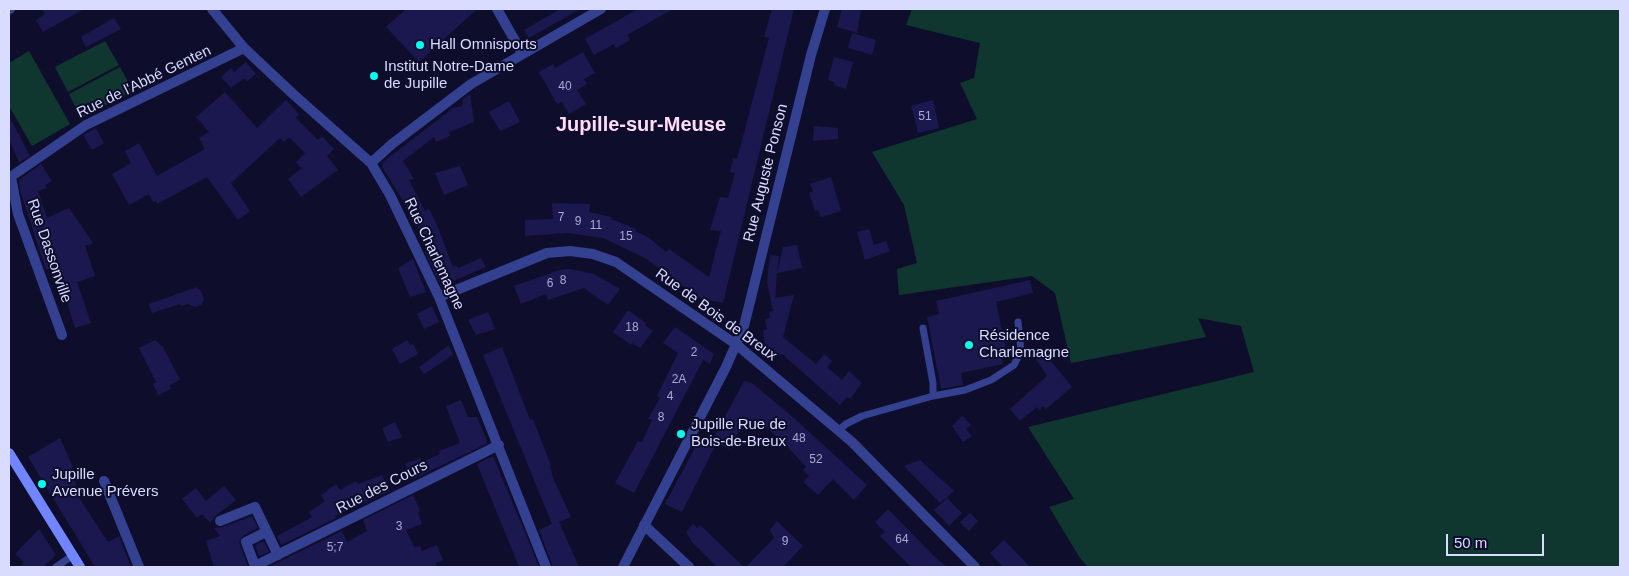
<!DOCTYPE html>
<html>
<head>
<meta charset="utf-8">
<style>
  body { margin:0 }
  #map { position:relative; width:1629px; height:576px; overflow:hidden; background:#0e0e2c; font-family:Helvetica,sans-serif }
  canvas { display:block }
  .frame { position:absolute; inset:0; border:10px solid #d9dbff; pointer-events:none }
  .scale { position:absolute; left:1446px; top:534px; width:98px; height:22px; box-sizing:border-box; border:2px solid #d9dbff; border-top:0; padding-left:6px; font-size:15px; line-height:18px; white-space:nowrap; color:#d9dbff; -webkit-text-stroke:4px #0e0e2c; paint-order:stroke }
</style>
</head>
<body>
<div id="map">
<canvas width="1629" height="576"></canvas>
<div class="frame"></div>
<div class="scale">50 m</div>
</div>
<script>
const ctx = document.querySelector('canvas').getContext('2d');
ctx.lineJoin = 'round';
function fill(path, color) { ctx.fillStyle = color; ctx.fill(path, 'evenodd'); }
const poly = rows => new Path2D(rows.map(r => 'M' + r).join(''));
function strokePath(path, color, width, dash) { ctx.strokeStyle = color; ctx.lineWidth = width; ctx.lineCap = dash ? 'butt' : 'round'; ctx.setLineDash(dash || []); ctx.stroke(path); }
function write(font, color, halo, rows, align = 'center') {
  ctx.font = font + ' Helvetica,sans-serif'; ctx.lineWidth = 4; ctx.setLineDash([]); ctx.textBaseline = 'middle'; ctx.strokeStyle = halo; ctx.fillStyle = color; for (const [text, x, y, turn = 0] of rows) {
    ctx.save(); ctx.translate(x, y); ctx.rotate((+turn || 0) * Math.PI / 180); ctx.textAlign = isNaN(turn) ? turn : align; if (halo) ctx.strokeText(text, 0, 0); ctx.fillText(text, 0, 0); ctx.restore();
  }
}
fill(poly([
  [912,9,1620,9,1620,567,1088,567,1080,558,1049,507,1074,499,1028,427,1254,372,1241,326,1198,318,1206,337,1071,363,1055,293,1032,276,899,295,897,269,917,263,904,205,872,152,977,119,960,83,974,78,980,43,906,25],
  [105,41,119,65,68,92,55,67],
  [29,51,70,124,32,146,9,106,9,63],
  [120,67,133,91,81,118,69,94]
]), '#10372f');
fill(poly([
  [42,9,84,9,43,32,36,20,45,14],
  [406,9,477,9,419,62,386,27],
  [560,9,580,9,529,38,524,30],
  [638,9,673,9,627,35,630,40,616,48,614,44,594,55,585,39],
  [772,9,794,9,723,303,701,299,645,258,603,238,568,233,525,236,525,220,553,219,552,203,590,204,589,212,611,217,611,219,636,229,635,231,648,237,666,252,669,249,709,277,721,231,710,230,720,197,728,198,735,173,730,172,733,158,737,159,769,38,764,37],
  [842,9,861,9,857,33,837,27],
  [114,18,121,29,86,47,81,37],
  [852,33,876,40,872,55,848,48],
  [583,52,595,73,584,79,587,84,577,90,586,104,569,114,562,102,557,104,539,72,553,64,555,68],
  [834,57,853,62,846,89,834,85,834,82,828,80],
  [246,62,256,74,247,81,244,78,231,88,221,77,231,68,234,72],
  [225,92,257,128,286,100,299,114,296,118,318,140,322,136,334,149,327,156,338,170,301,197,288,179,302,168,296,162,305,153,289,137,284,142,280,138,231,183,250,211,238,220,207,177,157,204,156,201,153,202,149,194,129,205,112,174,131,163,125,151,139,143,157,176,205,149,199,138,209,132,196,117],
  [470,94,474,122,449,132,450,136,436,142,434,137,403,161,414,179,409,180,425,211,429,209,437,225,453,267,456,265,458,268,481,258,486,267,446,284,439,282,425,252,428,250,412,215,382,167,383,162,453,108,462,106,463,99],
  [933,100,939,128,918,133,911,106],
  [509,101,520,122,500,131,489,112],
  [9,116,30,156,19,163,9,139],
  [814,126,838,128,838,139,813,141],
  [96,128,104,143,92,150,83,135],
  [41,164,52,181,45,185,47,188,38,191,47,218,69,208,93,243,85,246,95,276,77,282,91,323,75,328,56,266,46,270,20,190,19,180],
  [460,166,468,185,444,195,435,173],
  [831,177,841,211,821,217,818,210,815,211,809,193,813,191,810,184],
  [869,229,874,245,886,241,890,251,865,260,857,232],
  [797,245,802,268,777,273,775,298,794,295,783,337,816,364,824,354,832,361,827,367,842,380,849,371,862,383,850,399,847,397,840,405,782,354,778,355,765,345,763,331,767,329,765,319,770,318,769,312,773,311,767,282,770,255,779,256,777,273,783,247],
  [413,259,426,292,410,297,398,268],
  [569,269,594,274,620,289,608,305,584,288,548,300,546,294,521,304,514,286,560,270],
  [1030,280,1033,293,996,302,1006,349,1000,350,1003,364,961,373,963,385,941,389,927,317,939,314,936,301],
  [197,287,198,290,200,289,204,299,201,305,195,307,188,304,181,306,180,304,152,313,149,304],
  [432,306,439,322,424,329,417,314],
  [628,310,646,323,645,325,653,331,640,348,632,343,631,345,613,332],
  [488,312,495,329,476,335,468,320],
  [675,327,714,354,710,364,703,360,634,493,615,483,638,441,642,442,652,420,648,419,660,398,657,396,678,353,663,343],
  [155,340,163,347,180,380,170,385,171,389,158,395,153,384,156,382,139,348],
  [407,340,410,345,413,344,418,354,400,364,392,349],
  [449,345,453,355,424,374,419,367],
  [502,347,530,420,533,419,551,466,550,466,553,478,571,517,559,522,579,567,553,567,539,530,552,524,483,355],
  [1042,350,1072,387,1046,409,1043,406,1040,410,1037,407,1020,421,1010,409,1047,376,1034,356],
  [744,381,752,383,794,418,867,485,854,500,833,479,818,495,803,482,809,476,803,470,806,467,786,445,766,427,765,429,746,419,729,449,712,441],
  [461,400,468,417,477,417,488,443,413,479,405,464,420,458,422,462,440,454,439,451,460,443,446,406],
  [962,416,971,425,966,429,972,436,963,442,952,426],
  [395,422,402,437,388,442,382,428],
  [60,438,73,467,68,471,77,485,72,487,108,542,119,536,131,567,95,567,28,457],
  [699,440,714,448,682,512,665,504],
  [493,456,526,535,539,567,519,567,513,552,477,464],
  [920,460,954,491,940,503,904,466],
  [382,475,390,491,335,516,336,518,281,545,277,536,312,517,309,512,325,501,321,495,336,484,340,490,356,481,358,484],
  [224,486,236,500,215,516,210,523,202,514,197,518,182,499,196,488,206,501],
  [413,495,420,511,418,512,422,524,406,530,414,547,420,546,422,551,437,545,443,560,436,563,437,567,268,567,342,531,347,542,367,531,363,520],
  [947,498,962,513,949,526,934,510],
  [888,509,933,555,947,567,911,567,880,536,885,532,875,522],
  [970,513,978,521,969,531,960,522],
  [252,516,258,528,243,536,239,542,248,567,214,567,206,541,220,536,214,528,223,527],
  [777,521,803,546,783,567,746,567,774,538,770,530],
  [693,524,697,528,700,525,744,567,717,567,692,542,686,532],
  [39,529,56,555,43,567,19,567,24,562,15,554],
  [1004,540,1030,567,1003,567,990,553],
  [264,541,269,552,259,556,255,545]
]), '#1a184f');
strokePath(poly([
  [933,396,965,390,991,380,1014,365,1021,351,1018,322],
  [839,430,846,424,862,416,933,396,933,383,923,328],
  [56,567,72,556]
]), '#344090', 7);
strokePath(poly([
  [9,9,10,9],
  [212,9,244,48,293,94,371,163,390,195,439,297,546,567],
  [497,9,522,53],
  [371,163,392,144,471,84,601,9],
  [11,177,18,214,62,335],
  [9,178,86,125,244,48],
  [439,297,547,253,570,251,593,254,616,262,737,345],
  [104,481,139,567],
  [220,521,255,507,278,555],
  [644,525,689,567],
  [266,532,246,542,255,566,499,445]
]), '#344090', 10);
strokePath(poly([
  [737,345,852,442,975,567],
  [623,567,726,367,744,326,811,55,825,9]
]), '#344090', 10);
strokePath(poly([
  [9,453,80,567]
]), '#7085ff', 10);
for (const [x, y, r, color] of [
  [420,45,5,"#05ffee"],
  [374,76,5,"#05ffee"],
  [969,345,5,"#05ffee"],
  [681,434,5,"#05ffee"],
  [42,484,5,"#05ffee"]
]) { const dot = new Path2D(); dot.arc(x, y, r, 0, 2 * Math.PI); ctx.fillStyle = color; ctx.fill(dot); strokePath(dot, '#0e0e2c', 2); }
write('12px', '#a9aad3', null, [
  ["40",565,87],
  ["51",925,117],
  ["7",561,218],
  ["9",578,222],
  ["11",596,226],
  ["15",626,237],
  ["8",563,281],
  ["6",550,284],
  ["18",632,328],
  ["2",694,353],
  ["2A",679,380],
  ["4",670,397],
  ["8",661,418],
  ["48",799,439],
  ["52",816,460],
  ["3",399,527],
  ["64",902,540],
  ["9",785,542],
  ["5;7",335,548]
]);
write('15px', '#d9dbff', '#0e0e2c', [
  ["Hall Omnisports",430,45],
  ["Institut Notre-Dame",384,67],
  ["de Jupille",384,84],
  ["Résidence",979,336],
  ["Charlemagne",979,353],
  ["Jupille Rue de",691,425],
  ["Bois-de-Breux",691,442],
  ["Jupille",52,475],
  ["Avenue Prévers",52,492]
], 'left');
write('15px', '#d9dbff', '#0e0e2c', [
  ["Rue de l'Abbé Genten",144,82,-26],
  ["Rue Auguste Ponson",766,173,-76],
  ["Rue Dassonville",49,251,71],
  ["Rue Charlemagne",434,254,65],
  ["Rue de Bois de Breux",716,315,36],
  ["Rue des Cours",382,487,-27]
]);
write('bold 20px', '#ffdbf8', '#0e0e2c', [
  ["Jupille-sur-Meuse",641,125]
]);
</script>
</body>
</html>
